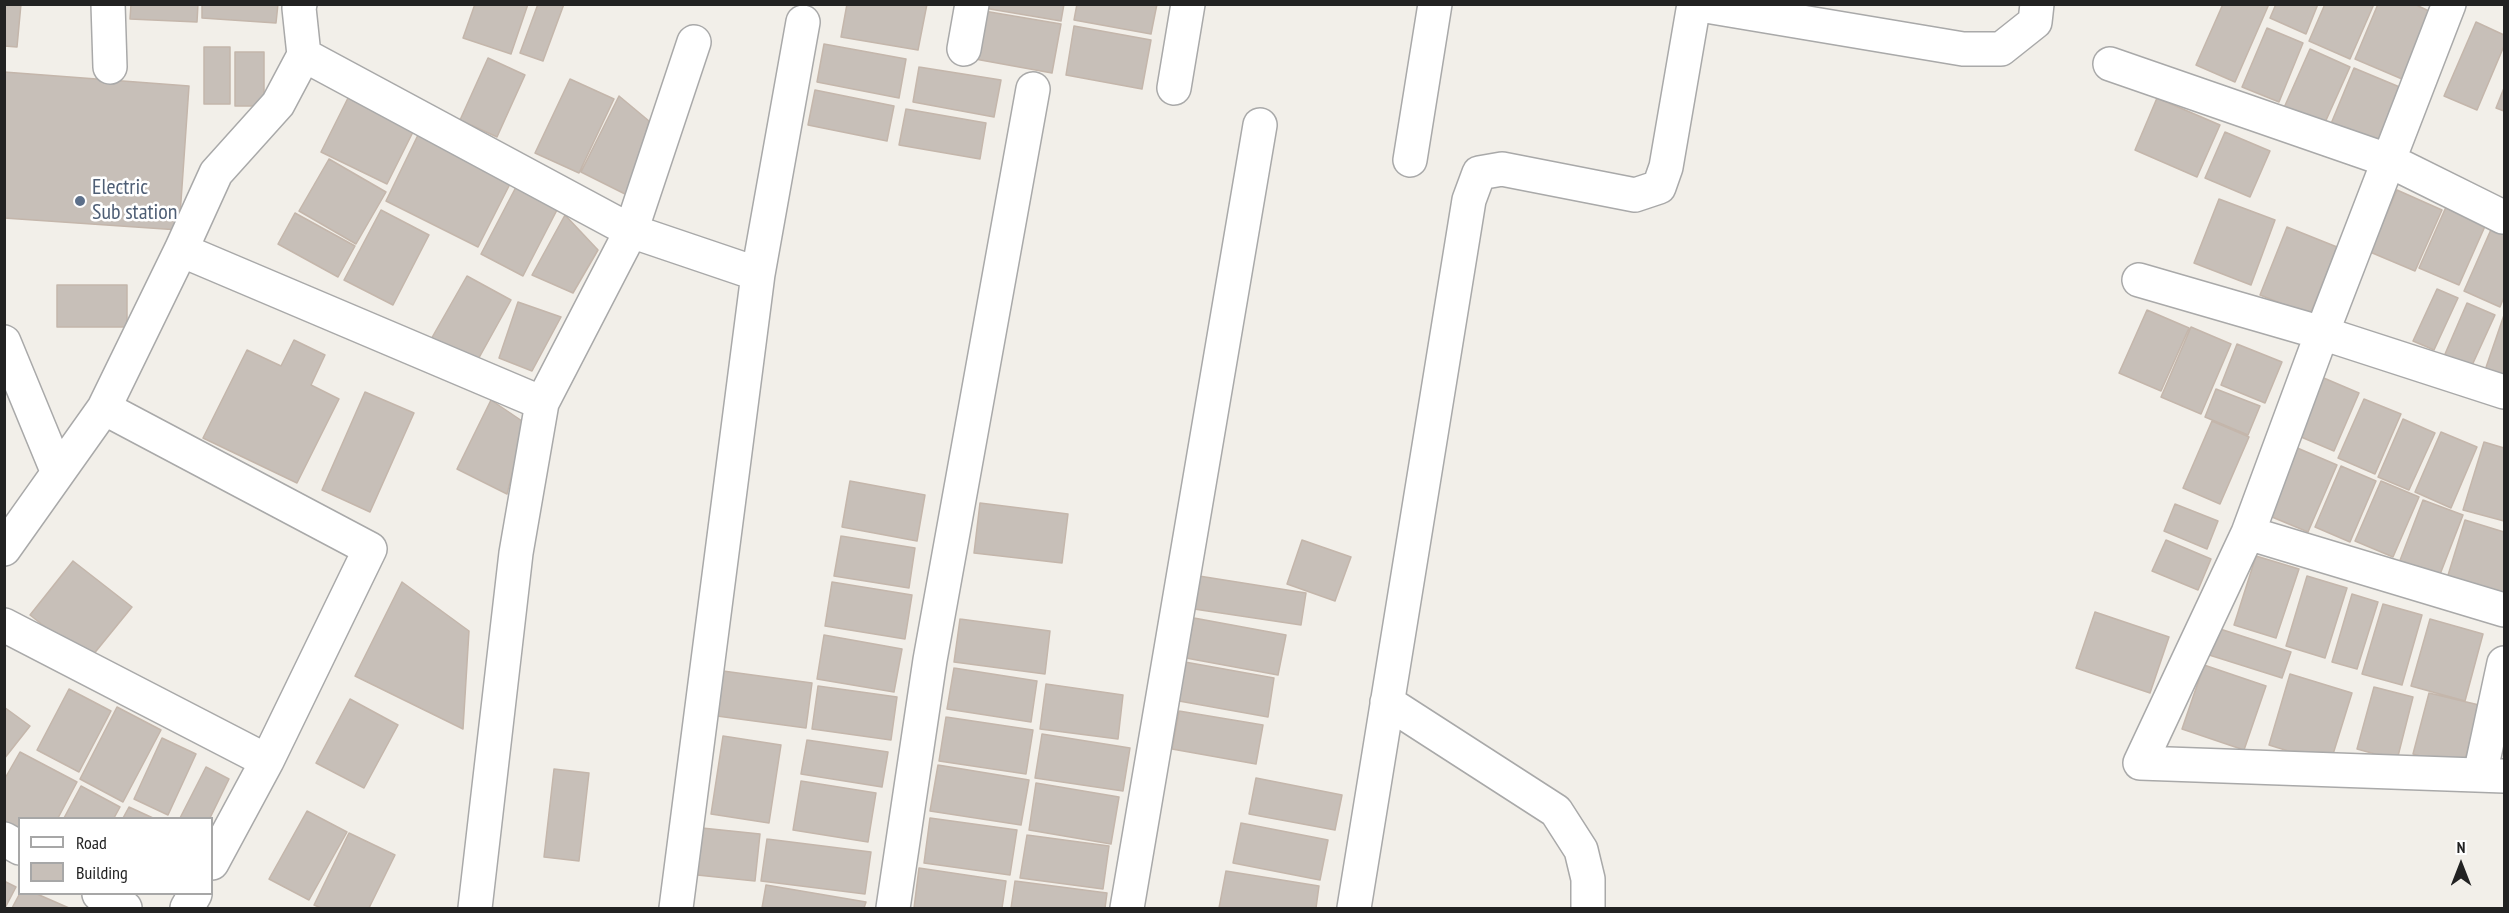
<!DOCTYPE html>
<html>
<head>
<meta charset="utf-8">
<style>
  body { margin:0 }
  #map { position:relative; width:2509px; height:913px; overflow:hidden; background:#f2efe9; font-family:"PT Sans Narrow",sans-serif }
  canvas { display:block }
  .frame { position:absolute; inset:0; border:6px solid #222; pointer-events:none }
  .legend { position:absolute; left:18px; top:817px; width:195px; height:78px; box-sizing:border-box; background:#fff; border:2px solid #a7a7a7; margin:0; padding:8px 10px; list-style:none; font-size:18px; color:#222 }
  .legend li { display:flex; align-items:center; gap:12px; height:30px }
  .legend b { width:30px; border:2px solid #a7a7a7 }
  .north { position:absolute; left:2431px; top:835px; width:60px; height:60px; -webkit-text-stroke:4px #fff; paint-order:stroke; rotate:0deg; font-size:16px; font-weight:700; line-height:24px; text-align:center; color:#222 }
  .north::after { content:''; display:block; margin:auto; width:21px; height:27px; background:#222; clip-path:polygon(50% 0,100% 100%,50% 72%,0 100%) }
</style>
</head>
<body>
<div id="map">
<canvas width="2509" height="913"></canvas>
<div class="frame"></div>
<ul class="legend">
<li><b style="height:8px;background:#fff"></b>Road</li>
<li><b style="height:16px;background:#c7bfb8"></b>Building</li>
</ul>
<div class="north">N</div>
</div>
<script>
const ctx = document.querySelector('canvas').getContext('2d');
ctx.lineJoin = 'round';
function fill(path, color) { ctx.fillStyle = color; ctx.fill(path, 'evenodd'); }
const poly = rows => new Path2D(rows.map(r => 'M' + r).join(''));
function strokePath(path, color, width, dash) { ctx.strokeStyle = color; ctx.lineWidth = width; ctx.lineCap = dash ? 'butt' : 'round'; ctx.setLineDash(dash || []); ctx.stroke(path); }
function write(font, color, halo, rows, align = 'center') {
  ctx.font = font + ' "PT Sans Narrow",sans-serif'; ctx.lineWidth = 5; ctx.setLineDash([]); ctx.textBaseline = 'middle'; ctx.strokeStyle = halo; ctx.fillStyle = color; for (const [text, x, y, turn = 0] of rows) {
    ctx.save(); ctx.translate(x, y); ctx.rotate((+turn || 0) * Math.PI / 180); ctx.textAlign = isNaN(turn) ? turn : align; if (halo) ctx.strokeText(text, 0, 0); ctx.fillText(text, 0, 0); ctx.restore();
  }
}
const building = poly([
  [4,4,21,4,17,47,4,46,4,4],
  [131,4,198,4,197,22,130,19,131,4],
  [202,4,278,4,276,23,202,18,202,4],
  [475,4,528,4,511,54,463,38,475,4],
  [538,4,564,4,543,61,520,53,538,4],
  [847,4,927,4,918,50,841,37,847,4],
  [985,4,1064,4,1061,21,984,8,985,4],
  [1077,4,1157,4,1151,34,1074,20,1077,4],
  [2223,4,2269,4,2235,82,2196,65,2223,4],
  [2276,4,2318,4,2306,34,2270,18,2276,4],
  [2325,4,2374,4,2350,59,2309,41,2325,4],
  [2378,4,2414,4,2431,12,2402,79,2355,59,2378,4],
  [984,11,1061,24,1052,73,975,59,984,11],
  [2476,22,2504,35,2504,46,2477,110,2444,96,2476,22],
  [1074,26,1151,40,1142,89,1066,75,1074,26],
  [2267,28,2303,43,2279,102,2242,87,2267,28],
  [824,44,906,59,899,98,817,82,824,44],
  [204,47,230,47,230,104,204,104,204,47],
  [2310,49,2350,67,2323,127,2283,110,2310,49],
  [235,52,264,52,264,106,235,106,235,52],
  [488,58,525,75,497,137,460,120,488,58],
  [919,67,1001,80,994,117,913,102,919,67],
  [2354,68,2402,88,2376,151,2328,131,2354,68],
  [4,72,189,86,179,230,4,218,4,72],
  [570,79,614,99,579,173,535,153,570,79],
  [2504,88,2504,111,2496,108,2504,88],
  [815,90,894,106,887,141,808,125,815,90],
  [619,96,649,121,629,196,581,172,619,96],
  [348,98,414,130,387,184,321,152,348,98],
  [2157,98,2220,125,2197,177,2135,150,2157,98],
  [906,109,986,123,980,159,899,145,906,109],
  [2225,132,2270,151,2250,197,2205,178,2225,132],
  [418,135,511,182,478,247,386,201,418,135],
  [329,159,386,192,356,244,299,211,329,159],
  [516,187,558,208,523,276,481,254,516,187],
  [2397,190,2442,210,2415,271,2370,252,2397,190],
  [2219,199,2275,220,2251,285,2194,263,2219,199],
  [2446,207,2486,224,2459,285,2419,268,2446,207],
  [381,210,429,235,393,305,344,280,381,210],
  [295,213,355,246,338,277,278,244,295,213],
  [565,215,598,250,573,293,532,275,565,215],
  [2493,225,2504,230,2504,297,2500,307,2464,291,2493,225],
  [2287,227,2337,247,2310,315,2260,295,2287,227],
  [467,276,511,300,475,365,430,341,467,276],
  [57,285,127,285,127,327,57,327,57,285],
  [2437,289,2458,298,2434,350,2413,341,2437,289],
  [518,302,561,317,532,371,499,358,518,302],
  [2467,303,2495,315,2469,372,2442,361,2467,303],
  [2147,310,2189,328,2161,391,2119,373,2147,310],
  [2504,315,2504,387,2482,379,2504,315],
  [2191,327,2231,344,2201,414,2161,397,2191,327],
  [294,340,325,355,311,385,339,399,297,483,203,438,247,350,281,366,294,340],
  [2237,344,2282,362,2265,403,2221,385,2237,344],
  [2312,373,2359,393,2334,451,2287,431,2312,373],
  [2216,389,2260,406,2248,435,2205,417,2216,389],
  [365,392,414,413,370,512,322,490,365,392],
  [2364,399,2401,414,2375,474,2338,458,2364,399],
  [491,400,525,423,507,494,457,469,491,400],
  [2403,419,2435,433,2409,490,2378,477,2403,419],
  [2212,421,2249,437,2220,504,2183,488,2212,421],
  [2441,432,2477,447,2451,508,2415,492,2441,432],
  [2484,442,2504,448,2504,521,2463,510,2484,442],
  [2288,444,2337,465,2308,532,2260,512,2288,444],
  [2341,466,2376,481,2350,542,2315,527,2341,466],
  [850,481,925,495,917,541,842,527,850,481],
  [2381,481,2419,497,2393,557,2355,541,2381,481],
  [2423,500,2463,515,2439,577,2399,563,2423,500],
  [980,503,1068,514,1062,563,974,553,980,503],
  [2175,504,2218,521,2207,549,2164,531,2175,504],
  [2465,520,2504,532,2504,594,2445,585,2465,520],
  [841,536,915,548,909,588,834,576,841,536],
  [1302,540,1351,557,1335,601,1287,584,1302,540],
  [2166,540,2211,559,2198,590,2152,571,2166,540],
  [2256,556,2299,569,2276,638,2234,625,2256,556],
  [73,561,132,607,88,661,30,615,73,561],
  [1199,576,1306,593,1301,625,1194,609,1199,576],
  [2307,576,2347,588,2325,658,2286,646,2307,576],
  [402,582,469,631,463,729,355,676,402,582],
  [832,582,912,595,905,639,825,626,832,582],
  [2352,594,2378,602,2357,669,2332,662,2352,594],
  [2383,604,2422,615,2402,685,2362,674,2383,604],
  [2095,612,2169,637,2150,693,2076,668,2095,612],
  [1194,618,1286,635,1278,675,1186,658,1194,618],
  [960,619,1050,631,1045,674,954,662,960,619],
  [2430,619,2483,634,2465,701,2411,686,2430,619],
  [2214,627,2291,652,2282,678,2206,654,2214,627],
  [824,635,902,649,894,692,817,679,824,635],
  [1185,662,1274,678,1268,717,1179,701,1185,662],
  [2204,665,2266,686,2244,750,2182,729,2204,665],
  [954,668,1037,681,1031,722,947,709,954,668],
  [723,671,812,683,806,728,717,716,723,671],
  [2290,674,2352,693,2330,764,2269,745,2290,674],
  [1046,684,1123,695,1118,739,1040,729,1046,684],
  [818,686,897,697,891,740,812,729,818,686],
  [2374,687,2413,697,2397,760,2357,749,2374,687],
  [69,689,111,711,79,772,37,750,69,689],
  [2429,693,2479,705,2463,768,2413,754,2429,693],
  [350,699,398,725,364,788,316,763,350,699],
  [4,707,30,726,4,759,4,707],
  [117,707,161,730,123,802,80,779,117,707],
  [1179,711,1263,725,1256,764,1172,749,1179,711],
  [946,717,1033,730,1026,774,939,761,946,717],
  [1042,734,1130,748,1123,791,1035,778,1042,734],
  [723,736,781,745,769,823,711,814,723,736],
  [162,738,196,754,168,815,134,799,162,738],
  [807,740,888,752,882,787,801,774,807,740],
  [20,752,77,782,58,818,20,818,20,837,4,829,4,780,20,752],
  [938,765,1029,780,1021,825,930,811,938,765],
  [206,767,229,779,210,818,180,818,206,767],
  [554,769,589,773,579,861,544,857,554,769],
  [1256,778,1342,795,1335,830,1249,814,1256,778],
  [801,781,876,793,868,842,793,830,801,781],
  [1036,783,1119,797,1111,844,1029,830,1036,783],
  [81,786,120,807,114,818,64,818,81,786],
  [129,807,153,818,123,818,129,807],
  [307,811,347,832,309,900,269,879,307,811],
  [930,818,1017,830,1010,875,924,863,930,818],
  [1241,823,1328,840,1320,880,1233,863,1241,823],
  [702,828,760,834,755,881,697,875,702,828],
  [349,833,395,855,369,908,321,908,314,905,349,833],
  [1027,835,1109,846,1103,889,1020,878,1027,835],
  [767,839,871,852,865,894,761,881,767,839],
  [919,868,1006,881,1002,908,914,908,919,868],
  [1226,871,1319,886,1316,908,1219,908,1226,871],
  [4,881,16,887,5,908,4,908,4,881],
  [1015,881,1107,893,1105,908,1011,908,1015,881],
  [766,885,866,902,864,908,762,908,766,885],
  [20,893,37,894,69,908,12,908,20,893]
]);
fill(building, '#c7bfb8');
strokePath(building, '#c4b6ab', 1.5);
const street = poly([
  [108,4,110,67],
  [1694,4,1963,49,2001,49,2035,22,2037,4],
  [2449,4,2322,333,2248,533,2140,763,2504,776],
  [964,49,972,4],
  [304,55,631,231,758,274],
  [2110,64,2390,161,2503,217],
  [1174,88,1188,4],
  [1410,160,1435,4],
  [181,250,542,403],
  [2139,280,2322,333,2504,392],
  [4,342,58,473],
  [104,408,370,549,267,761,212,863],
  [2248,533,2504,610],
  [4,549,104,408,181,250,216,173,278,104,304,55,299,8,300,4],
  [4,625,267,761],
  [1387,702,1556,811,1581,850,1588,879,1588,908],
  [2480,775,2504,663],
  [4,839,20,848],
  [99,894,125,908],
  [187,908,195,894],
  [475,908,516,553,542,403,631,231,694,42],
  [676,908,758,274,803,22],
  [893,908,930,660,1033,89],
  [1127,908,1260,125],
  [1354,908,1469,200,1479,173,1502,169,1635,195,1659,187,1666,167,1694,4]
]);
strokePath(street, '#a9a9a9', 36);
strokePath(street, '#fff', 33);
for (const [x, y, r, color] of [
  [80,201,6,"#5c6f8a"]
]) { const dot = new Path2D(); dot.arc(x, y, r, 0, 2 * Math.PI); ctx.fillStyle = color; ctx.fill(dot); strokePath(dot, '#fff', 2); }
write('22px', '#4e5e75', '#fff', [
  ["Electric",92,188],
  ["Sub station",92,213]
], 'left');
</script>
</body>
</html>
